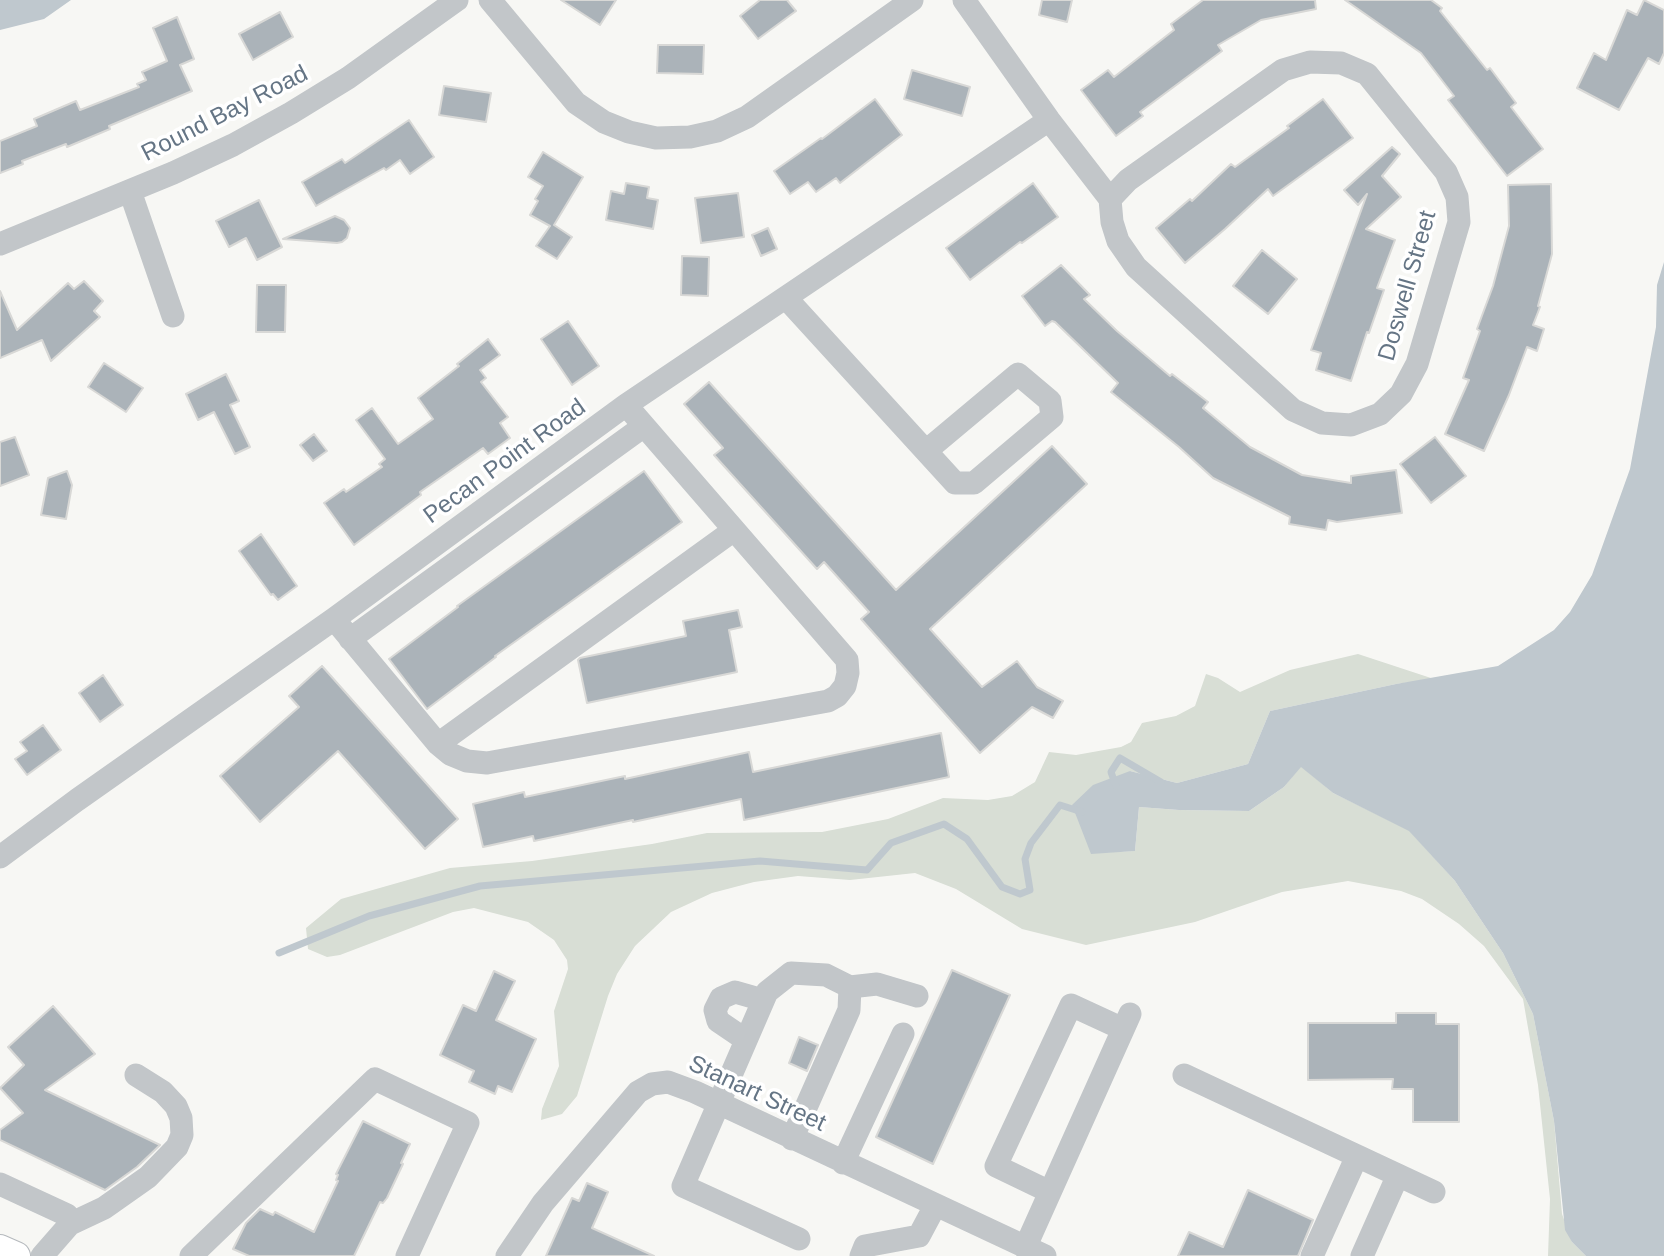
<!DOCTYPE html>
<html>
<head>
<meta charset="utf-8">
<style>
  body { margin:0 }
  canvas { display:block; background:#f7f7f4 }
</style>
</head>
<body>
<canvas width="1664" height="1256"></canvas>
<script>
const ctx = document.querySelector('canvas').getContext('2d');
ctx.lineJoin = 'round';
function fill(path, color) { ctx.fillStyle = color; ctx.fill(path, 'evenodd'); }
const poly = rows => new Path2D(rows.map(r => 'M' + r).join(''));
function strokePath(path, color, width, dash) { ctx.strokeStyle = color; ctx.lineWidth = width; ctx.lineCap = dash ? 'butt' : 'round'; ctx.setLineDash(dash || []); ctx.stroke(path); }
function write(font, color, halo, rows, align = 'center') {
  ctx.font = font + ' Helvetica,sans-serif'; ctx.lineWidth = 7; ctx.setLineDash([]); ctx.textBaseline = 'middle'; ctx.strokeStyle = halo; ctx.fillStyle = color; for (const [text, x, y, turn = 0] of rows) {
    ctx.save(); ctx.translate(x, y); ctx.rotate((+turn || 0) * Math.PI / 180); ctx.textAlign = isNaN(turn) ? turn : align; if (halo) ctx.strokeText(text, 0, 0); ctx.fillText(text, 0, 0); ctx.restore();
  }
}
fill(poly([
  [1358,654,1434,679,1396,684,1270,711,1248,764,1177,783,1130,771,1091,853,1135,851,1139,807,1179,810,1249,811,1284,787,1301,766,1333,793,1409,830,1455,881,1503,953,1533,1014,1554,1121,1562,1214,1572,1242,1586,1256,1548,1256,1550,1199,1538,1085,1523,999,1484,946,1459,924,1422,899,1401,891,1348,881,1282,892,1195,922,1086,945,1022,929,956,889,915,873,850,880,798,876,754,882,712,893,671,912,635,946,617,974,608,996,577,1096,562,1114,541,1120,542,1109,559,1066,554,1011,568,969,567,960,554,940,528,922,474,908,453,912,340,955,327,957,308,949,306,928,341,899,450,868,532,861,652,844,707,833,822,832,888,819,943,798,988,800,1012,796,1035,782,1049,752,1076,755,1121,747,1131,742,1142,723,1176,716,1195,706,1206,674,1218,678,1240,692,1290,670]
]), '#d8ded5');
fill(poly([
  [0,0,71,0,44,19,0,30],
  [1664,262,1664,1256,1586,1256,1572,1242,1565,1230,1554,1121,1533,1014,1503,953,1455,881,1409,831,1333,793,1301,767,1284,787,1249,811,1179,810,1139,807,1135,851,1091,854,1072,805,1093,785,1130,771,1177,783,1248,764,1270,711,1396,684,1498,666,1554,630,1570,612,1592,575,1630,469,1656,327,1657,285]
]), '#bfc8ce');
strokePath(poly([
  [1116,786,1111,772,1120,758,1161,782],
  [279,953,369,916,480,886,760,861,867,870,891,843,944,824,967,839,1002,887,1020,894,1030,890,1025,859,1031,843,1060,805,1082,812]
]), '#bfc8ce', 7);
const building = poly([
  [561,0,616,0,600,25,561,0],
  [760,0,787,0,796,11,758,39,740,16,760,0],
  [1042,0,1072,0,1067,22,1039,15,1042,0],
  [1203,0,1315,0,1316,9,1261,20,1218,45,1222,51,1140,112,1143,116,1116,136,1081,90,1108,70,1114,77,1174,30,1171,24,1203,0],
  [1345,0,1431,0,1442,8,1440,11,1487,70,1490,68,1516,103,1511,107,1543,149,1507,176,1448,100,1454,96,1421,53,1345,0],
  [1644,0,1664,10,1664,53,1659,64,1648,58,1619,110,1577,88,1594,53,1606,60,1627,10,1637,15,1644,0],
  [280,12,293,37,253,60,239,34,280,12],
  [177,17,194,59,180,65,192,91,109,126,110,129,67,147,66,144,22,161,23,164,0,173,0,141,37,126,34,119,76,101,80,110,139,87,137,84,146,80,142,72,167,61,153,28,177,17],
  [658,45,704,45,703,74,657,73,658,45],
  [912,70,970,87,962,116,904,99,912,70],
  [444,86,491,93,486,122,439,115,444,86],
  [875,99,902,135,840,183,836,178,816,192,808,182,790,194,774,171,821,138,822,139,875,99],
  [1323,99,1353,138,1273,196,1268,189,1225,229,1185,263,1156,228,1190,199,1192,201,1231,164,1235,167,1289,128,1287,126,1323,99],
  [409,120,434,157,410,174,400,160,386,170,384,168,316,206,302,182,342,159,345,163,409,120],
  [1392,147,1400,154,1382,176,1401,197,1366,229,1395,240,1377,288,1384,290,1369,333,1367,332,1351,381,1316,370,1321,353,1311,350,1367,194,1358,205,1344,190,1392,147],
  [543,152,583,177,554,225,572,237,557,259,536,246,550,226,530,215,538,201,535,199,543,186,528,177,543,152],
  [626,183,649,187,647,198,658,200,653,229,606,220,611,191,624,194,626,183],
  [1033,183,1058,217,1022,243,1020,242,970,280,946,248,1033,183],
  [1551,184,1552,254,1538,306,1540,307,1533,325,1544,329,1537,351,1527,347,1509,395,1484,451,1445,434,1469,380,1463,378,1480,331,1477,329,1493,286,1509,226,1508,185,1551,184],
  [738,193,744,237,701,243,695,198,738,193],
  [259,200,282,247,257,260,246,238,229,247,216,221,259,200],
  [335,216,344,220,350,228,347,238,342,242,337,243,283,239,335,216],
  [768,228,777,249,761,256,752,235,768,228],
  [1262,250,1297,279,1268,314,1233,286,1262,250],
  [682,256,709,257,708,296,681,295,682,256],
  [1061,265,1090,295,1084,299,1117,331,1170,376,1172,374,1208,402,1203,408,1250,447,1302,475,1351,483,1351,476,1396,470,1402,513,1337,522,1328,520,1326,530,1289,524,1290,517,1213,478,1179,447,1111,392,1118,383,1055,322,1052,321,1045,326,1022,296,1061,265],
  [84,281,103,301,94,311,100,317,51,361,42,340,0,358,0,291,17,330,68,283,74,289,84,281],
  [257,285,286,285,285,332,256,332,257,285],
  [568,321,599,366,572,385,541,339,568,321],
  [488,339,500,355,480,370,486,378,481,382,508,417,500,423,510,438,488,454,483,448,420,492,421,495,354,545,324,503,344,489,346,492,382,467,379,464,385,459,356,420,372,408,398,444,433,419,418,398,459,366,457,364,488,339],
  [104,363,143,388,126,412,88,387,104,363],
  [226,374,239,401,230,405,250,447,235,454,214,412,198,420,186,394,226,374],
  [709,382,896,590,1052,446,1087,484,930,629,982,687,1017,661,1037,687,1063,701,1053,718,1032,707,980,753,861,619,869,612,824,562,817,569,714,455,723,448,684,404,709,382],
  [314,434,327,451,313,461,300,445,314,434],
  [15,437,29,475,0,486,0,442,15,437],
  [1435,437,1466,476,1431,503,1400,464,1435,437],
  [67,471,72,485,66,519,41,515,48,478,67,471],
  [644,471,682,522,495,656,496,657,427,709,389,659,458,607,457,606,644,471],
  [261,534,297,586,278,600,273,594,271,595,239,551,261,534],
  [738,610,742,627,729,630,737,672,587,703,578,660,580,658,686,636,683,621,738,610],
  [322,666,458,819,425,849,338,751,260,822,220,776,299,707,289,696,322,666],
  [103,675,123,705,100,722,79,693,103,675],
  [43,725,61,750,27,775,15,759,27,751,20,742,43,725],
  [941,733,949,777,744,820,741,799,633,822,633,820,534,841,533,836,483,847,473,804,524,792,525,797,625,776,625,779,749,752,753,772,941,733],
  [952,970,1010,995,933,1164,876,1137,952,970],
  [494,971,515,981,496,1020,536,1039,512,1092,498,1086,495,1094,469,1082,474,1071,440,1055,463,1005,476,1011,494,971],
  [53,1006,95,1054,45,1090,160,1145,137,1167,105,1190,0,1140,0,1130,23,1113,0,1088,24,1065,8,1047,53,1006],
  [1396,1013,1436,1013,1436,1024,1459,1024,1459,1122,1413,1122,1413,1089,1392,1089,1393,1079,1308,1080,1308,1023,1396,1023,1396,1013],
  [799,1037,818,1045,807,1071,789,1063,799,1037],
  [363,1121,410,1144,401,1163,403,1164,387,1198,383,1203,380,1202,354,1256,249,1256,233,1249,246,1223,260,1209,273,1215,275,1212,314,1232,338,1181,336,1180,338,1175,336,1174,363,1121],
  [587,1183,608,1192,592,1228,654,1256,546,1256,572,1198,579,1201,587,1183],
  [1248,1190,1313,1220,1298,1256,1178,1256,1189,1232,1223,1247,1248,1190]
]);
fill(building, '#abb3b9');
strokePath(building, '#d8d8d6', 2);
const major = poly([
  [0,1249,16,1256]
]);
strokePath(major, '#b5b9bd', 30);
strokePath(poly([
  [490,0,576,103,604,122,629,132,656,138,690,137,717,131,747,117,912,0],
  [964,0,1049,120,1110,199,1112,222,1118,241,1136,267,1293,410,1322,423,1351,425,1380,414,1401,394,1417,364,1459,222,1457,197,1446,172,1367,74,1341,63,1310,62,1283,70,1128,180,1110,199],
  [130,191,173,316],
  [0,244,173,173,233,145,291,113,348,78,457,0],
  [786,298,955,483,974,483,1052,417,1050,401,1018,374,926,451],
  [334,619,438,744,450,754,467,761,487,763,828,701,837,696,845,686,848,673,847,660,626,405],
  [350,639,644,426],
  [438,744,734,530],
  [0,857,77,800,334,619,626,405,1049,120],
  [850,987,877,984,917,996],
  [746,1040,718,1021,715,1010,721,998,735,992,763,1000],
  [1184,1075,1434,1192],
  [792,1139,849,1010,850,987,826,975,791,973,767,992,683,1186,799,1239],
  [843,1163,903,1034],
  [0,1184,67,1215,70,1224,42,1256],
  [1050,1192,996,1166,1071,1005,1123,1029],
  [70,1224,104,1208,148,1177,177,1147,182,1135,181,1118,176,1106,163,1092,136,1075],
  [1025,1248,1130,1014],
  [191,1256,375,1079,468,1123,407,1256],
  [507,1256,543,1203,638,1092,652,1084,668,1082,695,1092,1045,1256],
  [861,1256,865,1246,919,1236,935,1206],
  [1312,1256,1357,1156],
  [1362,1256,1398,1175]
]), '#c2c6c9', 23);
strokePath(major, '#fff', 28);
write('24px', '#657585', '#fff', [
  ["Round Bay Road",225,114,-27],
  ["Doswell Street",1408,286,-74],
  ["Pecan Point Road",505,462,-36],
  ["Stanart Street",757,1094,25]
]);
</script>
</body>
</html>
